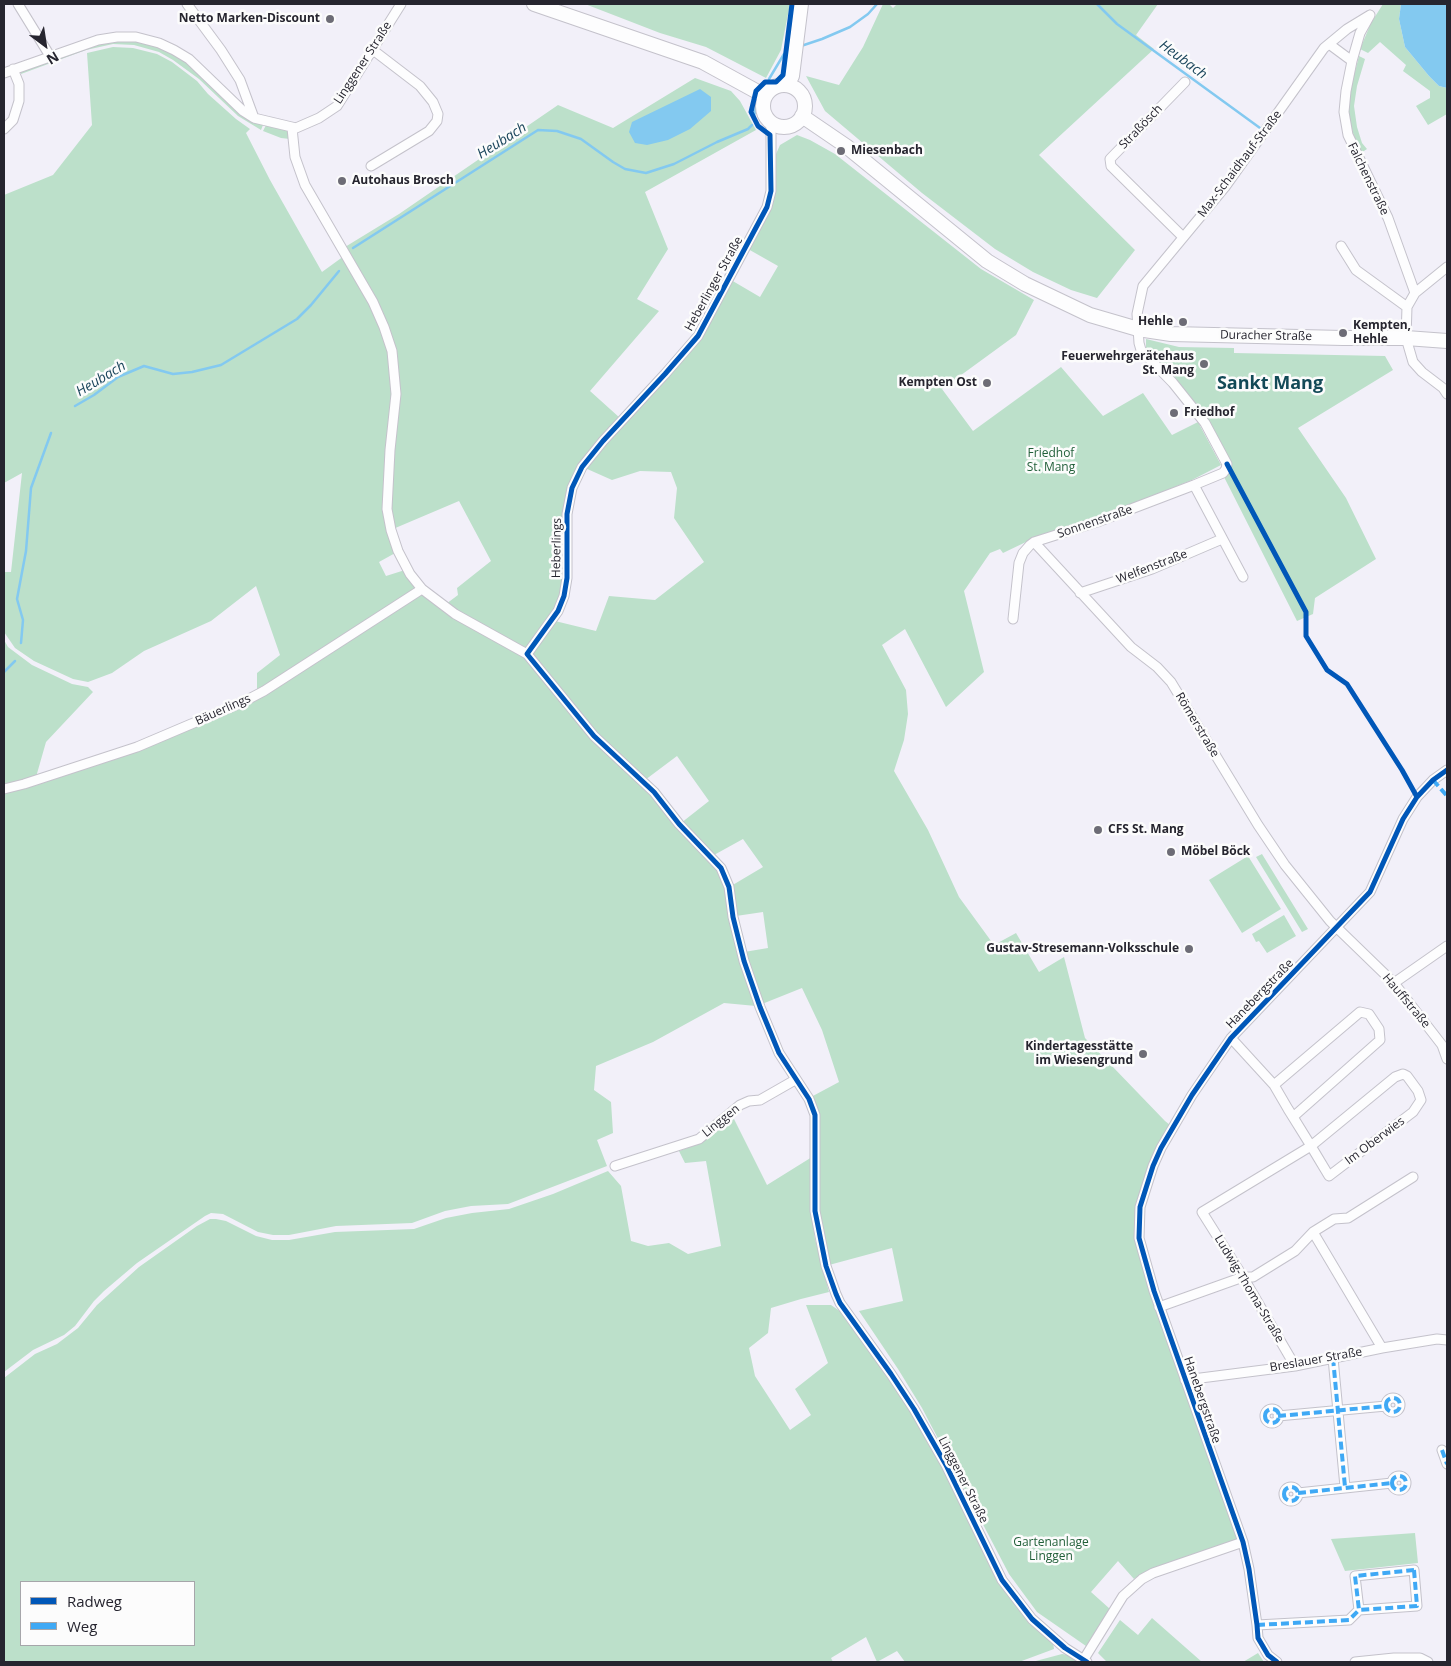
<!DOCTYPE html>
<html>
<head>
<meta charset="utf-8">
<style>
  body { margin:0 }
  #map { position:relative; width:1451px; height:1666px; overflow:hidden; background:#f2f0f9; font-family:"Open Sans",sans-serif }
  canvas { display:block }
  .frame { position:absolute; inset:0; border:5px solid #26252f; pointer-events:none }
  .legend { position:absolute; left:20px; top:1581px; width:175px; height:65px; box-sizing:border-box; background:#fcfcfc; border:1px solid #a6a6aa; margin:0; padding:6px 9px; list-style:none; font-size:15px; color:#26252f }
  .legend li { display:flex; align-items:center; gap:10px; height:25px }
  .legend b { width:25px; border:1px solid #a6a6aa }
  .north { position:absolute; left:20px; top:20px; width:50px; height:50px; -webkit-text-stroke:4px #fcfcfc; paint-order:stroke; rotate:149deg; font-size:14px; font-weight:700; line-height:20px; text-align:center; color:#26252f }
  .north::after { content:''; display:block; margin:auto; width:18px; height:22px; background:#26252f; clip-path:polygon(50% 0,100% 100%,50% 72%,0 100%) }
</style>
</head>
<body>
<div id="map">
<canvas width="1451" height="1666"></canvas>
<div class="frame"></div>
<ul class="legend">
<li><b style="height:6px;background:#0057b8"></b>Radweg</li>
<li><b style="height:6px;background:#3fa9f5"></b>Weg</li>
</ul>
<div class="north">N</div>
</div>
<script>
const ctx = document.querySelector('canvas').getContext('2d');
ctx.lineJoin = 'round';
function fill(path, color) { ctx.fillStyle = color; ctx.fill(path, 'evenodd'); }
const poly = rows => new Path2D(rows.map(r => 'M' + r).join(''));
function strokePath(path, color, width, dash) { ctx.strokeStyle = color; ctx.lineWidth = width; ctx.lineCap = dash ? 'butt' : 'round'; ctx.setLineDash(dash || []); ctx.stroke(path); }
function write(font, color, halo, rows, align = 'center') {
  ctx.font = font + ' "Open Sans",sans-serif'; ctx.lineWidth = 5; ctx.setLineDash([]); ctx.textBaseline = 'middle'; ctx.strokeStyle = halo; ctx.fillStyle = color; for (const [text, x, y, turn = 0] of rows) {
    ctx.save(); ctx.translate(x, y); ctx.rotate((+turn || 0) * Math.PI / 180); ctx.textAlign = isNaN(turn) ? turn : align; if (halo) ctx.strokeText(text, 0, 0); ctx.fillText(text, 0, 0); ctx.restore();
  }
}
fill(poly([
  [585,4,790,4,781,50,766,78,706,47,660,33],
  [883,4,889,4,893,8,897,4,1158,4,1136,35,1154,49,1039,155,1135,250,1097,298,1071,290,1033,272,995,249,922,193,825,111,806,76,839,85,863,47],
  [1383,4,1401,4,1399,19,1405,47,1429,76,1439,86,1447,88,1447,114,1428,125,1416,106,1430,98,1430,91,1403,71,1406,65,1380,42,1368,53,1360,49,1371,23],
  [136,40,158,46,186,61,253,120,263,125,261,130,238,116,199,79,173,60,159,52,134,45,113,44,86,50,21,74,21,70,98,42],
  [113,47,133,48,157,54,172,62,197,81,208,94,236,119,250,129,246,133,270,180,322,272,344,256,370,303,389,352,393,394,385,481,397,552,379,562,386,576,405,570,418,589,257,691,257,673,280,655,256,586,211,621,144,651,112,673,88,682,73,679,34,661,15,648,4,632,4,572,11,572,22,473,4,483,4,195,53,175,92,125,87,53],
  [1359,56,1365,59,1357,86,1354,106,1357,127,1362,143,1367,149,1361,153,1353,133,1348,112,1350,91],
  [695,78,731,91,740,101,756,130,645,192,668,249,637,299,659,311,590,391,620,418,568,487,566,577,557,611,526,651,446,604,458,595,457,588,491,561,459,501,393,529,389,509,394,350,345,247,399,214,558,105,613,128],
  [266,125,289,130,290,139,281,138,263,131],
  [797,135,810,140,835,154,981,269,1034,300,1016,335,942,389,973,431,1061,367,1103,416,1143,393,1172,435,1198,422,1221,465,1192,480,1102,516,1028,541,1003,553,1000,549,990,553,964,591,984,672,946,707,905,629,882,645,906,690,908,714,904,740,894,771,928,830,959,897,994,945,1016,933,1039,972,1064,957,1085,1038,1165,1121,1170,1125,1159,1145,1136,1238,1150,1292,1239,1540,1141,1574,1134,1579,1118,1561,1091,1592,1110,1609,1086,1646,1037,1612,1009,1574,922,1408,898,1369,859,1311,903,1301,892,1248,829,1265,821,1238,811,1097,839,1082,822,1030,802,988,762,1004,744,952,768,948,763,912,736,916,731,886,763,867,743,839,714,855,681,823,709,801,677,756,645,780,596,735,531,655,555,621,596,631,609,596,655,600,704,562,674,518,677,488,671,472,640,471,612,480,585,468,606,442,668,377,731,280,760,297,778,266,748,249,761,226,776,154,780,145],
  [1146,339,1179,347,1234,348,1234,353,1385,356,1393,370,1298,428,1346,498,1376,559,1315,598,1313,614,1297,621,1223,475,1230,462,1146,352],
  [421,592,525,655,719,869,723,878,756,1006,724,1003,653,1042,596,1066,594,1090,611,1102,613,1133,597,1140,607,1166,508,1204,471,1206,445,1211,412,1223,336,1226,289,1235,273,1235,258,1232,223,1214,211,1213,205,1216,137,1263,104,1291,94,1301,75,1326,64,1335,33,1350,4,1372,4,792,220,715],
  [4,640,8,647,32,665,72,684,88,687,93,692,46,742,36,777,4,785],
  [1262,854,1308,929,1302,932,1256,857],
  [1248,856,1281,909,1242,933,1209,880],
  [1284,915,1296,936,1267,953,1259,941,1256,942,1252,934],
  [734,1119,767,1185,812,1157,811,1211,815,1239,829,1292,801,1299,771,1308,768,1333,749,1348,755,1376,790,1430,811,1415,795,1389,828,1363,806,1305,831,1305,844,1314,882,1367,924,1432,1000,1582,1053,1642,1054,1649,1019,1662,905,1662,897,1651,877,1662,866,1637,831,1658,833,1662,4,1662,4,1378,35,1354,57,1344,78,1328,97,1305,139,1267,197,1226,210,1219,216,1219,226,1221,256,1236,272,1240,289,1240,335,1232,414,1229,446,1218,472,1213,509,1209,553,1194,608,1171,621,1186,631,1241,648,1246,669,1243,688,1254,721,1246,706,1161,685,1163,679,1151,701,1143],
  [21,1582,194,1582,194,1645,21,1645],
  [1415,1533,1418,1563,1345,1571,1331,1539],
  [1152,1618,1202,1662,1107,1662,1098,1653,1120,1620,1138,1635],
  [1258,1653,1264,1662,1243,1662],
  [1062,1654,1069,1655,1078,1662,1032,1662]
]), '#bce0ca');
fill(poly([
  [1401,4,1447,4,1447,88,1439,86,1429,76,1405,47,1399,19],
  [700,89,711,97,711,111,690,129,668,140,647,145,635,143,629,132,632,122]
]), '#83c9f0');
strokePath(poly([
  [1097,4,1117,24,1260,128],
  [801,46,822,39,850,27,868,14,877,4],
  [769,79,784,54],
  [754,116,757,103],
  [353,248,538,130,557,131,581,139,613,162,625,169,646,173,674,164,717,142,748,129,752,125],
  [75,406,94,395,118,377,144,366,173,374,192,372,221,365,297,319,311,305,339,271],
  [21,643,23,620,17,599,26,551,31,488,51,433],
  [4,672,15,661]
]), '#83c9f0', 2.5);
const street = poly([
  [18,4,50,56],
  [187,4,221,50,240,80,254,118],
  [1370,15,1360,33,1352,61,1346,91,1344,112,1348,135,1388,218,1415,293],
  [1329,44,1352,61],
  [4,73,98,40,117,37,136,37,159,43,174,50,189,59,243,111,254,118,296,128,319,118,337,106,401,4],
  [292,128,295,157,305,185,373,302,384,327,392,351,396,394,390,450,387,509,391,530,398,551,410,574,422,589,455,614,527,654,594,736,654,792,679,824,721,868,729,887,733,917,744,961,760,1007,779,1053,809,1099,815,1115,815,1211,826,1266,836,1294,840,1303,891,1374,914,1409,946,1465,1002,1580,1032,1619,1065,1648,1087,1662],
  [4,129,13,120,19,101,19,84,13,69],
  [371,166,429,131,437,121,438,114,433,102,420,86,373,50],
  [1183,237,1111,166,1110,159,1185,82],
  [1341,246,1356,270,1407,307],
  [1447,267,1415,293,1407,307,1406,338,1413,362,1422,372,1443,388,1447,394],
  [1194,485,1243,577],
  [1034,542,1131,647,1157,667,1171,682,1258,825,1285,865,1330,921,1394,983,1442,1045,1447,1059],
  [1080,593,1152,569,1222,539],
  [1013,619,1019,563,1023,553,1030,545,1034,542,1097,522,1194,485,1223,473,1226,469,1227,464,1205,423,1173,383,1141,350,1139,343,1137,314,1143,286,1225,187,1324,48,1347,29,1370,15],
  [527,654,558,611,564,596,567,578,567,514,572,488,582,467,603,441,665,374,698,336,767,207,771,191,771,122],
  [4,789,24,784,137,747,243,702,264,691,422,589],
  [1394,983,1447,946],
  [1231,1038,1274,1085,1288,1109,1293,1117,1311,1146,1329,1176,1413,1112,1421,1100,1418,1091,1407,1076,1403,1074,1395,1077,1311,1146,1202,1212,1243,1277,1295,1366],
  [1274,1085,1360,1012,1369,1014,1379,1029,1380,1040,1293,1117],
  [615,1166,699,1139,740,1105,749,1101,760,1100,795,1080],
  [1313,1232,1382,1348],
  [1159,1307,1243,1277,1253,1277,1295,1251,1313,1232,1334,1219,1348,1218,1413,1177],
  [1333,1358,1345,1487],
  [1185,1380,1295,1366,1382,1348,1437,1339,1447,1340],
  '1386 1405a7 7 0 1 1 14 0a7 7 0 1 1-14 0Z',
  '1265 1416a7 7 0 1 1 14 0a7 7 0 1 1-14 0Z',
  [1278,1416,1386,1406],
  [1442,1450,1447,1464],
  '1392 1483a7 7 0 1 1 14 0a7 7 0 1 1-14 0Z',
  '1284 1494a7 7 0 1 1 14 0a7 7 0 1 1-14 0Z',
  [1298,1493,1392,1483],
  [1414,1570,1417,1606,1359,1610,1355,1576,1414,1570],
  [1257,1625,1349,1620,1359,1610],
  [1084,1659,1123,1596,1142,1579,1153,1573,1243,1542],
  [1277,1662,1268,1655,1258,1638,1257,1625,1249,1569,1243,1542,1154,1291,1139,1238,1140,1207,1153,1166,1161,1148,1192,1095,1231,1038,1370,892,1403,819,1417,797,1433,780,1447,770],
  [1355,1662,1394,1658,1420,1658,1428,1662]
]);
const secondary = poly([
  [534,4,703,62,765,96],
  [786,85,792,76,801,4],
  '763 106a21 21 0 1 1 42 0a21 21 0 1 1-42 0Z',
  [802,116,846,146,987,261,1025,284,1090,315,1138,329,1171,334,1343,338,1406,338,1447,341]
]);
strokePath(street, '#c4c2cb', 11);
strokePath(secondary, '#c4c2cb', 16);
strokePath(street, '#fdfdfe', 9);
strokePath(secondary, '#fdfdfe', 14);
strokePath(poly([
  [1433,780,1447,796],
  [1333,1358,1345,1487],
  '1386 1405a7 7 0 1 1 14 0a7 7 0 1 1-14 0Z',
  '1265 1416a7 7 0 1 1 14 0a7 7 0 1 1-14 0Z',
  [1278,1416,1386,1406],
  [1442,1450,1447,1464],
  '1392 1483a7 7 0 1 1 14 0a7 7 0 1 1-14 0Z',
  '1284 1494a7 7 0 1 1 14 0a7 7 0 1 1-14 0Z',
  [1298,1493,1392,1483],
  [1414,1570,1417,1606,1359,1610,1355,1576,1414,1570],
  [1257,1625,1349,1620,1359,1610]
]), '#3fa9f5', 4, [8, 4]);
strokePath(poly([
  [792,4,783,75,776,82,765,82,756,91,751,112,758,126,770,135,771,191,767,207,698,336,665,374,603,441,582,467,572,488,567,514,567,578,564,596,558,611,527,654,594,736,654,792,679,824,721,868,729,887,733,917,744,961,760,1007,779,1053,809,1099,815,1115,815,1211,826,1266,836,1294,840,1303,891,1374,914,1409,946,1465,1002,1580,1032,1619,1065,1648,1087,1662],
  [1227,464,1306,612,1306,636,1327,670,1347,684,1402,770,1417,797],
  [1277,1662,1268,1655,1258,1638,1257,1625,1249,1569,1243,1542,1154,1291,1139,1238,1140,1207,1153,1166,1161,1148,1192,1095,1231,1038,1370,892,1403,819,1417,797,1433,780,1447,770]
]), '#0057b8', 5);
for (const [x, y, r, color] of [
  [330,19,5,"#6d6c76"],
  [841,151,5,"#6d6c76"],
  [342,181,5,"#6d6c76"],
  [1183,322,5,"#6d6c76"],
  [1343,333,5,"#6d6c76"],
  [1204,364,5,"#6d6c76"],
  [987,383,5,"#6d6c76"],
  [1174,413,5,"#6d6c76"],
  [1098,830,5,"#6d6c76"],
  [1171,852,5,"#6d6c76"],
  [1189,949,5,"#6d6c76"],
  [1143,1054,5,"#6d6c76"]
]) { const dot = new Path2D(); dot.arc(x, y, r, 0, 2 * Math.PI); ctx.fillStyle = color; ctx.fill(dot); strokePath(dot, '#fcfcfc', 2); }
write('bold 12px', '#26252f', '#fcfcfc', [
  ["Netto Marken-Discount",320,19],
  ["Miesenbach",851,151,"left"],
  ["Autohaus Brosch",352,181,"left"],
  ["Hehle",1173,322],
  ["Kempten,",1353,326,"left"],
  ["Hehle",1353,340,"left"],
  ["Feuerwehrgerätehaus",1194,357],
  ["St. Mang",1194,371],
  ["Kempten Ost",977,383],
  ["Friedhof",1184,413,"left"],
  ["CFS St. Mang",1108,830,"left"],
  ["Möbel Böck",1181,852,"left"],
  ["Gustav-Stresemann-Volksschule",1179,949],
  ["Kindertagesstätte",1133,1047],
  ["im Wiesengrund",1133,1061]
], 'right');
write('12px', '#26252f', '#fcfcfc', [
  ["Linggener Straße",363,63,-57],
  ["Straßösch",1141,127,-46],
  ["Max-Schaidhauf-Straße",1240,164,-53],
  ["Falchenstraße",1368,179,64],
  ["Heberlinger Straße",714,284,-61],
  ["Duracher Straße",1266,336,1],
  ["Sonnenstraße",1095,522,-19],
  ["Heberlings",557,548,-89],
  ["Welfenstraße",1152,567,-21],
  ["Bäuerlings",223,710,-24],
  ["Römerstraße",1197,725,59],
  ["Hanebergstraße",1260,994,-46],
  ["Hauffstraße",1406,1001,50],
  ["Linggen",721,1121,-39],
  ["Im Oberwies",1375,1141,-37],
  ["Ludwig-Thoma-Straße",1249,1289,59],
  ["Breslauer Straße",1316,1360,-10],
  ["Hanebergstraße",1202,1400,71],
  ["Linggener Straße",963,1480,63]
]);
write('12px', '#215f39', '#fcfcfc', [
  ["Friedhof",1051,454],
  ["St. Mang",1051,468],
  ["Gartenanlage",1051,1543],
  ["Linggen",1051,1557]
]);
write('italic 14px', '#1a455b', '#fcfcfc', [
  ["Heubach",1183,60,36],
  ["Heubach",502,141,-32],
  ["Heubach",101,379,-31]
]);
write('bold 18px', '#124957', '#fcfcfc', [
  ["Sankt Mang",1270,384]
]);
</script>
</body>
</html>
